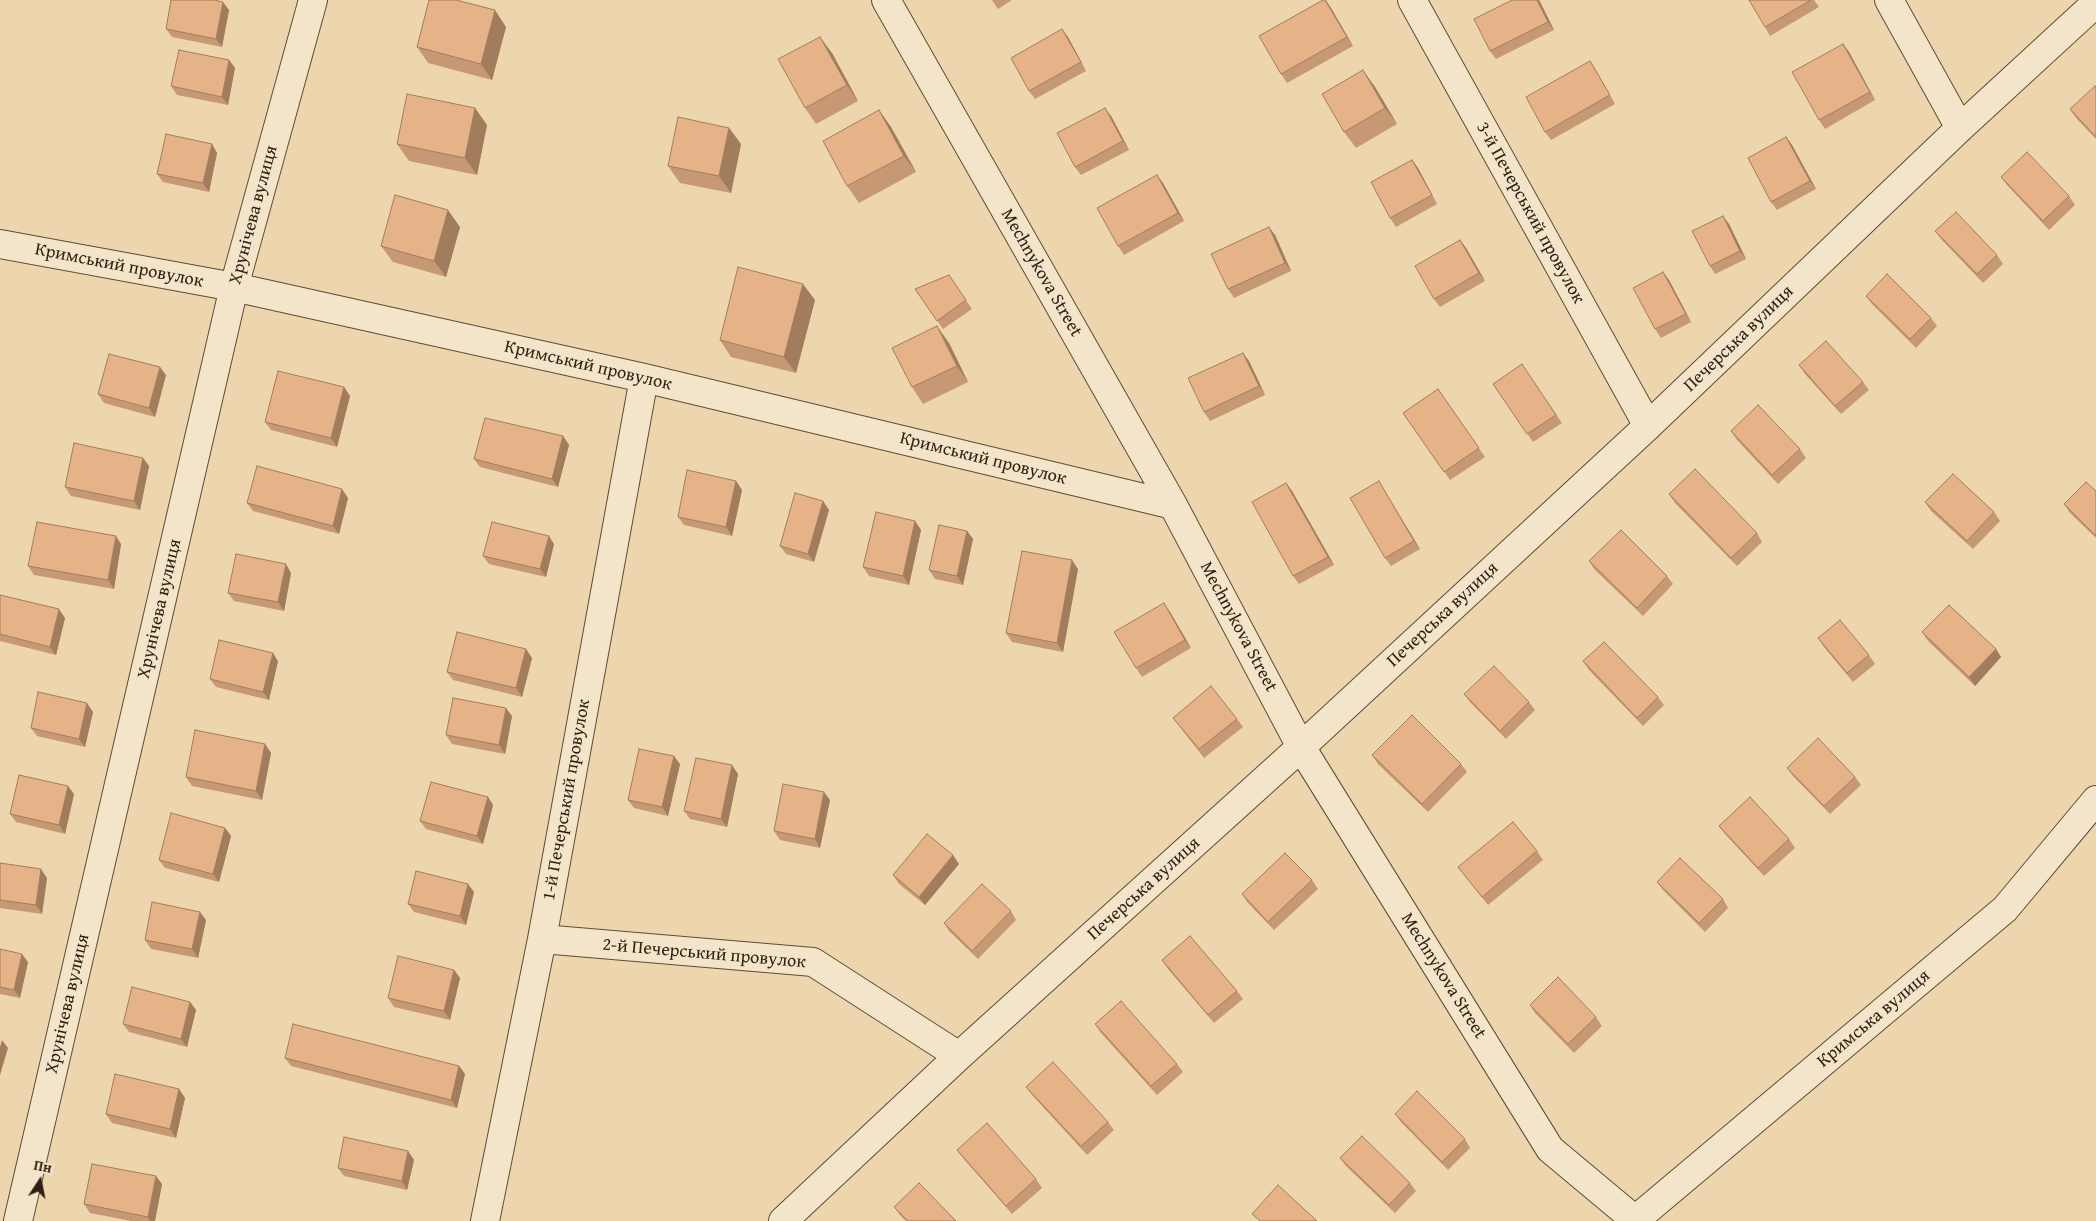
<!DOCTYPE html>
<html>
<head>
<meta charset="utf-8">
<style>
  body { margin:0 }
  #map { position:relative; width:2096px; height:1221px; overflow:hidden; background:#edd6ad; font-family:"Gentium Book Plus",serif }
  canvas { display:block }
  .north { position:absolute; left:15px; top:1156px; width:50px; height:50px; -webkit-text-stroke:4px #f3e4ca; paint-order:stroke; rotate:11deg; font-size:14px; font-weight:700; line-height:20px; text-align:center; color:#2f1e11 }
  .north::after { content:''; display:block; margin:auto; width:18px; height:22px; background:#2f1e11; clip-path:polygon(50% 0,100% 100%,50% 72%,0 100%) }
</style>
</head>
<body>
<div id="map">
<canvas width="2096" height="1221"></canvas>
<div class="north">Пн</div>
</div>
<script>
const ctx = document.querySelector('canvas').getContext('2d');
ctx.lineJoin = 'round';
const poly = rows => new Path2D(rows.map(r => 'M' + r).join(''));
function strokePath(path, color, width, dash) { ctx.strokeStyle = color; ctx.lineWidth = width; ctx.lineCap = dash ? 'butt' : 'round'; ctx.setLineDash(dash || []); ctx.stroke(path); }
function fill(path, color) { ctx.fillStyle = color; ctx.fill(path, 'evenodd'); }
function write(font, color, halo, rows, align = 'center') {
  ctx.font = font + ' "Gentium Book Plus",serif'; ctx.lineWidth = 4; ctx.setLineDash([]); ctx.textBaseline = 'middle'; ctx.strokeStyle = halo; ctx.fillStyle = color; for (const [text, x, y, turn = 0] of rows) {
    ctx.save(); ctx.translate(x, y); ctx.rotate((+turn || 0) * Math.PI / 180); ctx.textAlign = isNaN(turn) ? turn : align; if (halo) ctx.strokeText(text, 0, 0); ctx.fillText(text, 0, 0); ctx.restore();
  }
}
const minor = poly([
  [886,0,1173,505,1301,747,1550,1149,1635,1220],
  [1412,0,1648,426],
  [1889,0,1960,128],
  [0,244,234,287,644,378,1173,505],
  [542,939,813,962,959,1056],
  [18,1221,234,287,313,0],
  [485,1221,542,939,644,378],
  [783,1221,959,1056,1301,747,1648,426,1960,128,2096,3],
  [1634,1221,2005,909,2096,800]
]);
strokePath(minor, '#5e4c38', 30);
strokePath(minor, '#f3e4ca', 28);
fill(poly([
  [992,0,1012,0,998,9],
  [1326,0,1331,8,1353,46,1287,83,1281,74],
  [1539,0,1554,30,1496,59,1490,51],
  [1749,0,1814,0,1819,7,1770,36,1765,27],
  [229,10,222,47,172,37,166,29],
  [506,27,492,80,428,63,417,47],
  [1068,37,1086,71,1035,99,1029,91],
  [1843,44,1849,52,1875,100,1825,129,1819,120],
  [832,53,858,101,816,124,805,108],
  [229,60,235,68,228,105,177,95,171,86],
  [1590,61,1596,70,1615,104,1551,140,1545,132],
  [1375,87,1397,124,1356,148,1344,132],
  [2096,87,2096,139,2076,118,2070,109],
  [475,108,487,125,477,175,409,161,397,144],
  [879,110,891,127,916,172,859,203,847,186],
  [1111,116,1129,150,1081,175,1075,167],
  [729,128,741,144,731,193,680,183,668,166],
  [1786,137,1792,145,1816,189,1777,210,1771,202],
  [212,144,217,153,209,192,163,182,157,174],
  [1412,160,1418,168,1437,204,1396,227,1390,218],
  [2001,177,2069,196,2075,205,2049,230,2007,185],
  [1163,183,1184,221,1124,255,1118,246],
  [1729,224,1746,259,1715,274,1710,266],
  [460,227,446,277,393,262,381,246],
  [1935,231,1997,255,2003,264,1983,283,1941,239],
  [1275,235,1291,271,1234,298,1228,289],
  [1460,240,1466,248,1485,281,1440,307,1434,299],
  [1663,272,1669,280,1691,322,1661,338,1655,329],
  [949,275,972,309,943,329,915,289],
  [1866,296,1931,318,1937,326,1916,348,1872,304],
  [815,300,796,373,731,357,720,340],
  [949,343,968,382,923,404,912,387],
  [1249,361,1265,395,1210,421,1204,412],
  [1522,364,1562,423,1533,442,1493,384],
  [1799,365,1863,382,1869,390,1841,414,1805,374],
  [166,375,155,417,104,403,98,394],
  [344,387,350,396,337,447,271,430,265,422],
  [1438,389,1485,457,1450,480,1403,413],
  [1731,431,1800,449,1806,458,1778,484,1737,440],
  [563,436,569,445,558,487,480,467,474,459],
  [143,458,149,466,140,510,71,496,65,487],
  [736,481,742,490,732,536,684,525,678,517],
  [1286,483,1292,491,1334,565,1299,584,1293,576],
  [1384,490,1420,549,1391,566,1385,558],
  [2096,491,2096,538,2070,513,2064,504],
  [1669,494,1757,533,1762,542,1737,566,1675,503],
  [348,498,339,534,253,511,247,503],
  [823,501,829,510,814,562,786,554,780,546],
  [1925,502,1994,512,2000,521,1973,549,1931,511],
  [915,521,921,530,909,585,869,576,863,567],
  [967,531,973,539,963,585,935,579,929,570],
  [121,544,114,589,34,575,28,566],
  [554,544,546,577,489,564,483,556],
  [1589,561,1667,576,1673,584,1643,616,1595,570],
  [1078,569,1063,652,1012,642,1006,633],
  [291,573,284,611,234,601,228,593],
  [0,595,65,618,56,655,0,641],
  [1170,612,1191,648,1142,677,1136,668],
  [1922,632,1996,649,2001,657,1975,686,1928,641],
  [1818,638,1869,655,1875,664,1853,682,1824,647],
  [532,658,522,697,453,680,447,672],
  [278,661,269,700,216,687,210,679],
  [1583,661,1658,697,1664,705,1643,726,1589,670],
  [1464,694,1529,702,1535,710,1506,739,1470,702],
  [93,712,85,747,37,736,31,728],
  [512,716,505,754,452,744,446,735],
  [1173,718,1237,719,1243,727,1204,758],
  [265,744,271,753,262,800,192,786,186,777],
  [1372,755,1461,764,1467,772,1428,812,1378,764],
  [680,764,668,816,634,808,628,800],
  [1787,768,1855,777,1861,785,1830,814,1793,776],
  [738,774,727,827,690,819,684,811],
  [74,794,65,834,16,822,10,814],
  [488,797,493,805,483,844,426,829,420,821],
  [830,800,820,848,780,840,774,831],
  [1719,826,1789,839,1795,848,1764,876,1725,834],
  [225,828,231,836,219,882,165,868,159,860],
  [1537,851,1543,860,1488,905,1458,867],
  [0,863,47,878,42,914,0,908],
  [959,864,925,905,899,884,893,875],
  [1312,880,1318,889,1274,930,1248,903,1242,894],
  [1657,882,1723,899,1728,908,1705,932,1663,890],
  [474,892,466,925,414,912,408,904],
  [1011,911,1016,920,978,959,949,931,944,923],
  [206,920,198,958,151,949,145,940],
  [0,949,28,962,20,998,0,994],
  [1162,960,1237,991,1243,999,1214,1023,1168,969],
  [454,970,460,978,450,1020,394,1007,388,998],
  [190,1002,196,1010,187,1047,129,1032,123,1024],
  [1530,1005,1596,1017,1602,1026,1574,1053,1535,1013],
  [1095,1024,1177,1064,1183,1072,1157,1095,1101,1033],
  [285,1058,459,1066,465,1074,457,1108,291,1066],
  [1026,1087,1108,1122,1114,1130,1087,1155,1032,1095],
  [179,1089,185,1098,176,1138,112,1123,106,1114],
  [1395,1114,1465,1139,1470,1148,1448,1170,1401,1122],
  [957,1150,1036,1179,1042,1188,1012,1214,963,1158],
  [408,1151,414,1160,407,1190,344,1176,338,1168],
  [1340,1158,1410,1183,1416,1191,1395,1213,1346,1166],
  [162,1184,155,1221,131,1221,90,1213,84,1204],
  [894,1207,956,1221,906,1221,900,1215]
]), '#c69974');
fill(poly([
  [1325,0,1331,8,1353,46,1347,37],
  [1537,0,1539,0,1554,30,1548,22],
  [223,2,229,10,222,47,216,39],
  [495,10,506,27,492,80,481,64],
  [1062,29,1068,37,1086,71,1081,62],
  [820,37,832,53,858,101,847,85],
  [1843,44,1849,52,1875,100,1870,92],
  [229,60,235,68,228,105,222,97],
  [1363,70,1375,87,1397,124,1385,108],
  [475,108,487,125,477,175,465,158],
  [1105,108,1111,116,1129,150,1123,141],
  [879,110,891,127,916,172,904,156],
  [729,128,741,144,731,193,719,176],
  [1786,137,1792,145,1816,189,1810,181],
  [212,144,217,153,209,192,203,183],
  [1412,160,1418,168,1437,204,1432,195],
  [1157,175,1163,183,1184,221,1178,213],
  [448,210,460,227,446,277,434,261],
  [1723,216,1729,224,1746,259,1740,251],
  [1269,227,1275,235,1291,271,1285,263],
  [1460,240,1466,248,1485,281,1479,273],
  [1663,272,1669,280,1691,322,1686,314],
  [803,284,815,300,796,373,784,357],
  [937,326,949,343,968,382,957,366],
  [1243,353,1249,361,1265,395,1259,386],
  [160,367,166,375,155,417,149,408],
  [344,387,350,396,337,447,331,438],
  [563,436,569,445,558,487,552,479],
  [143,458,149,466,140,510,134,501],
  [736,481,742,490,732,536,726,527],
  [1379,481,1384,490,1420,549,1414,541],
  [1286,483,1292,491,1334,565,1328,557],
  [342,489,348,498,339,534,333,526],
  [823,501,829,510,814,562,808,554],
  [915,521,921,530,909,585,903,576],
  [967,531,973,539,963,585,957,576],
  [116,536,121,544,114,589,108,580],
  [549,536,554,544,546,577,540,569],
  [1072,560,1078,569,1063,652,1057,643],
  [286,564,291,573,284,611,278,602],
  [1164,603,1170,612,1191,648,1185,640],
  [59,609,65,618,56,655,50,647],
  [526,649,532,658,522,697,516,688],
  [1996,649,2001,657,1975,686,1969,677],
  [273,653,278,661,269,700,263,692],
  [87,703,93,712,85,747,79,739],
  [506,708,512,716,505,754,499,745],
  [265,744,271,753,262,800,256,791],
  [674,756,680,764,668,816,662,807],
  [732,765,738,774,727,827,721,819],
  [68,786,74,794,65,834,59,825],
  [824,792,830,800,820,848,815,839],
  [488,797,493,805,483,844,477,836],
  [225,828,231,836,219,882,213,874],
  [953,855,959,864,925,905,919,897],
  [41,869,47,878,42,914,36,905],
  [468,884,474,892,466,925,460,916],
  [200,912,206,920,198,958,192,949],
  [22,954,28,962,20,998,14,990],
  [454,970,460,978,450,1020,444,1011],
  [190,1002,196,1010,187,1047,181,1039],
  [2,1040,8,1048,0,1075,0,1047],
  [459,1066,465,1074,457,1108,451,1100],
  [179,1089,185,1098,176,1138,170,1129],
  [408,1151,414,1160,407,1190,402,1181],
  [156,1176,162,1184,155,1221,150,1221,148,1217]
]), '#a17d5e');
const building = poly([
  [171,0,214,0,223,2,216,39,166,29,171,0],
  [429,0,456,0,495,10,481,64,417,47,429,0],
  [1323,0,1325,0,1347,37,1281,74,1259,36,1323,0],
  [1512,0,1537,0,1548,22,1490,51,1474,19,1512,0],
  [1749,0,1811,0,1765,27,1749,0],
  [1062,29,1081,62,1029,91,1011,58,1062,29],
  [820,37,847,85,805,108,778,59,820,37],
  [1843,44,1870,92,1819,120,1792,72,1843,44],
  [179,50,229,60,222,97,171,86,179,50],
  [1590,61,1610,95,1545,132,1526,97,1590,61],
  [1363,70,1385,108,1344,132,1322,94,1363,70],
  [2095,86,2096,87,2096,137,2070,109,2095,86],
  [407,94,475,108,465,158,397,144,407,94],
  [1105,108,1123,141,1075,167,1057,133,1105,108],
  [879,110,904,156,847,186,823,141,879,110],
  [678,117,729,128,719,176,668,166,678,117],
  [166,134,212,144,203,183,157,174,166,134],
  [1786,137,1810,181,1771,202,1748,158,1786,137],
  [2027,152,2069,196,2043,221,2001,177,2027,152],
  [1412,160,1432,195,1390,218,1371,182,1412,160],
  [1157,175,1178,213,1118,246,1097,208,1157,175],
  [395,195,448,210,434,261,381,246,395,195],
  [1956,212,1997,255,1977,274,1935,231,1956,212],
  [1723,216,1740,251,1710,266,1692,231,1723,216],
  [1269,227,1285,263,1228,289,1211,254,1269,227],
  [1460,240,1479,273,1434,299,1415,266,1460,240],
  [738,267,803,284,784,357,720,340,738,267],
  [1663,272,1686,314,1655,329,1633,288,1663,272],
  [1887,274,1931,318,1910,339,1866,296,1887,274],
  [949,275,966,300,937,321,915,289,949,275],
  [937,326,957,366,912,387,892,348,937,326],
  [1826,341,1863,382,1835,406,1799,365,1826,341],
  [1243,353,1259,386,1204,412,1188,378,1243,353],
  [109,354,160,367,149,408,98,394,109,354],
  [1522,364,1556,415,1527,434,1493,384,1522,364],
  [278,371,344,387,331,438,265,422,278,371],
  [1438,389,1479,448,1444,472,1403,413,1438,389],
  [1758,405,1800,449,1772,475,1731,431,1758,405],
  [485,418,563,436,552,479,474,459,485,418],
  [74,443,143,458,134,501,65,487,74,443],
  [257,466,342,489,333,526,247,503,257,466],
  [1695,469,1757,533,1731,558,1669,494,1695,469],
  [687,470,736,481,726,527,678,517,687,470],
  [1953,474,1994,512,1967,541,1925,502,1953,474],
  [1379,481,1414,541,1385,558,1350,498,1379,481],
  [2086,482,2096,491,2096,536,2064,504,2086,482],
  [1286,483,1328,557,1293,576,1252,502,1286,483],
  [795,493,823,501,808,554,780,546,795,493],
  [876,512,915,521,903,576,863,567,876,512],
  [37,522,116,536,108,580,28,566,37,522],
  [492,522,549,536,540,569,483,556,492,522],
  [939,525,967,531,957,576,929,570,939,525],
  [1621,530,1667,576,1637,608,1589,561,1621,530],
  [1022,551,1072,560,1057,643,1006,633,1022,551],
  [236,554,286,564,278,602,228,593,236,554],
  [0,595,59,609,50,647,0,634,0,595],
  [1164,603,1185,640,1136,668,1114,632,1164,603],
  [1949,605,1996,649,1969,677,1922,632,1949,605],
  [1840,620,1869,655,1847,673,1818,638,1840,620],
  [457,632,526,649,516,688,447,672,457,632],
  [219,640,273,653,263,692,210,679,219,640],
  [1604,642,1658,697,1637,718,1583,661,1604,642],
  [1494,666,1529,702,1500,731,1464,694,1494,666],
  [1211,686,1237,719,1199,749,1173,718,1211,686],
  [38,692,87,703,79,739,31,728,38,692],
  [453,698,506,708,499,745,446,735,453,698],
  [1412,715,1461,764,1422,804,1372,755,1412,715],
  [195,730,265,744,256,791,186,777,195,730],
  [1818,738,1855,777,1824,806,1787,768,1818,738],
  [639,749,674,756,662,807,628,800,639,749],
  [696,758,732,765,721,819,684,811,696,758],
  [19,775,68,786,59,825,10,814,19,775],
  [431,782,488,797,477,836,420,821,431,782],
  [783,784,824,792,815,839,774,831,783,784],
  [1750,797,1789,839,1758,868,1719,826,1750,797],
  [171,813,225,828,213,874,159,860,171,813],
  [1513,822,1537,851,1482,897,1458,867,1513,822],
  [927,834,953,855,919,897,893,875,927,834],
  [1285,853,1312,880,1268,922,1242,894,1285,853],
  [1680,858,1723,899,1699,923,1657,882,1680,858],
  [0,863,41,869,36,905,0,900,0,863],
  [416,871,468,884,460,916,408,904,416,871],
  [982,884,1011,911,972,951,944,923,982,884],
  [152,902,200,912,192,949,145,940,152,902],
  [1190,936,1237,991,1208,1015,1162,960,1190,936],
  [0,949,22,954,14,990,0,987,0,949],
  [398,956,454,970,444,1011,388,998,398,956],
  [1558,977,1596,1017,1568,1044,1530,1005,1558,977],
  [132,987,190,1002,181,1039,123,1024,132,987],
  [1121,1001,1177,1064,1151,1086,1095,1024,1121,1001],
  [293,1024,459,1066,451,1100,285,1058,293,1024],
  [1053,1062,1108,1122,1081,1146,1026,1087,1053,1062],
  [115,1074,179,1089,170,1129,106,1114,115,1074],
  [1417,1091,1465,1139,1442,1162,1395,1114,1417,1091],
  [987,1123,1036,1179,1006,1206,957,1150,987,1123],
  [1362,1136,1410,1183,1389,1205,1340,1158,1362,1136],
  [344,1137,408,1151,402,1181,338,1168,344,1137],
  [92,1164,156,1176,148,1217,84,1204,92,1164],
  [919,1183,956,1221,908,1221,894,1207,919,1183],
  [1278,1185,1317,1221,1260,1221,1252,1214,1278,1185]
]);
fill(building, '#e6b287');
strokePath(building, '#a17d5e', 1);
write('18px', '#2f1e11', '#f3e4ca', [
  ["3-й Печерський провулок",1530,213,61],
  ["Хрунічева вулиця",254,215,-75],
  ["Кримський провулок",119,266,11],
  ["Mechnykova Street",1041,273,60],
  ["Печерська вулиця",1739,339,-44],
  ["Кримський провулок",588,366,13],
  ["Кримський провулок",983,459,14],
  ["Хрунічева вулиця",160,609,-77],
  ["Печерська вулиця",1443,615,-43],
  ["Mechnykova Street",1238,627,62],
  ["1-й Печерський провулок",567,800,-80],
  ["Печерська вулиця",1144,889,-42],
  ["2-й Печерський провулок",704,954,5],
  ["Mechnykova Street",1443,976,58],
  ["Хрунічева вулиця",68,1004,-77],
  ["Кримська вулиця",1874,1019,-40]
]);
</script>
</body>
</html>
